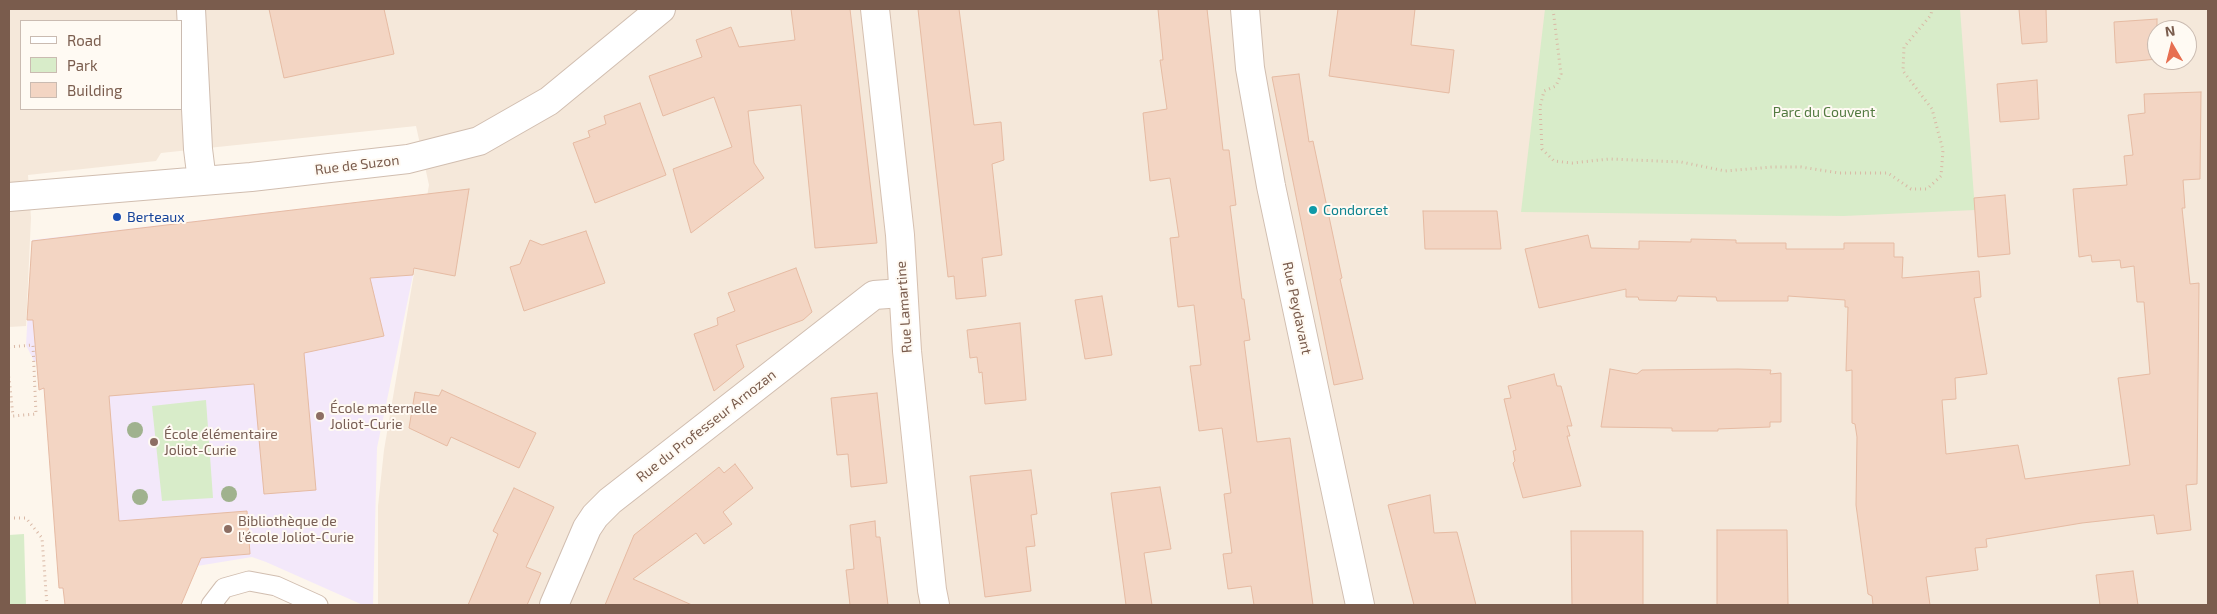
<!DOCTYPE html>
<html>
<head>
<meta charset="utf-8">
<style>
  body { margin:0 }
  #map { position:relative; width:2217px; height:614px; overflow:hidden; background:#fdf6ec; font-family:"Exo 2",sans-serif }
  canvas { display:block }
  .frame { position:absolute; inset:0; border:10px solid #7a5c4d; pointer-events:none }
  .legend { position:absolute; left:20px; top:20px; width:162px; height:90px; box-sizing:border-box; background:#fffaf3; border:1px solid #cabbb1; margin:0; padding:6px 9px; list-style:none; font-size:15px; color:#7a5c4d }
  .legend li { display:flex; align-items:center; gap:10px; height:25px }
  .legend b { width:25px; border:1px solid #cabbb1 }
  .north { position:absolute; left:2147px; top:20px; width:50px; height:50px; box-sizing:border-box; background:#fffaf3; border:1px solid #cabbb1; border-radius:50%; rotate:352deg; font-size:14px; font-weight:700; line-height:20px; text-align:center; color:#7a5c4d }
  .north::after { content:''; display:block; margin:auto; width:18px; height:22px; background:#e76f51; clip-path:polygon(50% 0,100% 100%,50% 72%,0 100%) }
</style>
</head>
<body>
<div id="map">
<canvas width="2217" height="614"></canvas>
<div class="frame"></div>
<ul class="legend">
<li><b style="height:6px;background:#fff"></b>Road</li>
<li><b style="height:14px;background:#d8ecc9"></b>Park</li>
<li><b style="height:14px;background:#f3d5c3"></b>Building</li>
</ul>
<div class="north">N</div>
</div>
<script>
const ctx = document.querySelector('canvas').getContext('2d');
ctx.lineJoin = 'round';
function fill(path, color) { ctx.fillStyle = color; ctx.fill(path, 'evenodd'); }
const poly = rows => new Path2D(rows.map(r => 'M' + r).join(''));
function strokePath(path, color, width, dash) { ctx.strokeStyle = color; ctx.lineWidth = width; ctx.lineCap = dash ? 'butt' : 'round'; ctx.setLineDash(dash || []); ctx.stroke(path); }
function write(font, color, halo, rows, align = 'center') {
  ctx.font = font + ' "Exo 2",sans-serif'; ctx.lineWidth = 4; ctx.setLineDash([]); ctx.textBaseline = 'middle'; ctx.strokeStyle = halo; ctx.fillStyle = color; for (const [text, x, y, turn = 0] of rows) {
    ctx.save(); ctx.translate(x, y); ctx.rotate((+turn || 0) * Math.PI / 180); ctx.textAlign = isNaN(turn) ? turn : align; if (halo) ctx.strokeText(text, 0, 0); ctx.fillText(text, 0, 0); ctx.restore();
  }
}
fill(poly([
  [9,9,2208,9,2208,605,378,605,378,506,384,450,429,185,416,126,161,153,156,161,28,175,31,218,26,326,9,327],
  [21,21,181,21,181,109,21,109],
  [2157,30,2187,30,2187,60,2157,60]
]), '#f5e8da');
fill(poly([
  [427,194,413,275,377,448,373,605,363,605,266,562,252,557,197,566,181,605,65,605,63,589,59,588,44,389,39,390,37,362,34,361,26,345,32,240]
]), '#f3e8fa');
fill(poly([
  [1545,9,1960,9,1975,210,1844,216,1521,212],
  [206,400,213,498,162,501,152,406],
  [24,534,26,605,9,605,9,535]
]), '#d8ecc9');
const building = poly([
  [269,9,384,9,394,54,284,78,269,9],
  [791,9,850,9,877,243,815,248,801,105,748,111,754,163,764,178,691,233,673,169,732,147,714,97,663,116,649,76,702,57,696,40,731,27,739,47,795,40,791,9],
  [918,9,959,9,974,125,1001,122,1004,160,992,164,1002,255,982,258,986,296,956,299,954,276,948,277,918,9],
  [1158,9,1207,9,1223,150,1229,150,1236,205,1230,206,1242,299,1244,299,1250,340,1244,341,1257,442,1290,438,1313,605,1254,605,1251,586,1228,589,1223,554,1232,553,1224,494,1231,493,1222,428,1199,431,1190,366,1201,365,1194,305,1178,307,1170,238,1179,237,1170,178,1150,181,1143,113,1167,109,1160,60,1163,60,1158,9],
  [1338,9,1415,9,1411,45,1454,50,1449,93,1329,76,1338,9],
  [2019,9,2046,9,2047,42,2022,44,2019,9],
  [2157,19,2157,59,2116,63,2114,22,2157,19],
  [1299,74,1309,142,1313,141,1342,278,1340,279,1363,379,1334,385,1272,77,1299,74],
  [2037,80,2039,119,2000,122,1997,84,2037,80],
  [2201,92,2200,179,2183,180,2185,208,2182,208,2190,284,2199,283,2197,484,2186,485,2191,530,2157,534,2154,515,2082,523,1986,539,1987,547,1975,548,1978,570,1926,577,1930,605,1873,605,1872,596,1868,594,1856,505,1857,437,1855,424,1852,423,1852,370,1846,371,1848,307,1845,307,1845,300,1788,296,1788,301,1717,301,1716,297,1678,296,1676,301,1639,300,1638,297,1626,297,1626,289,1539,308,1525,249,1588,235,1591,248,1639,249,1639,241,1691,242,1691,239,1736,240,1736,243,1786,243,1786,249,1844,249,1844,243,1894,243,1894,257,1903,257,1902,278,1979,271,1981,297,1974,298,1987,374,1955,378,1956,399,1942,400,1946,454,2018,445,2025,479,2130,465,2118,378,2150,374,2144,302,2137,302,2134,266,2121,268,2120,260,2092,262,2091,255,2079,257,2073,189,2127,185,2124,156,2133,155,2128,115,2145,113,2144,94,2201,92],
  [640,103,666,175,595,203,573,143,590,137,588,131,606,124,604,116,640,103],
  [469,189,455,276,414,268,413,275,370,278,384,336,304,353,316,490,264,494,254,384,109,396,119,521,247,511,250,554,201,558,181,605,65,605,63,588,59,588,44,388,39,390,33,320,27,320,32,241,469,189],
  [2005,195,2010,254,1978,257,1974,198,2005,195],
  [1423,211,1497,211,1501,249,1425,249,1423,211],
  [586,231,605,283,524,311,510,267,520,264,530,240,542,245,586,231],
  [796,268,812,312,803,320,736,345,744,367,714,391,694,334,718,325,717,318,735,311,728,293,796,268],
  [1102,296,1112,355,1085,359,1075,300,1102,296],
  [1020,323,1026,400,985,404,982,372,979,373,977,357,970,358,967,330,1020,323],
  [1610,369,1637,374,1642,370,1738,369,1771,370,1770,374,1781,373,1781,422,1770,422,1770,427,1718,429,1718,431,1672,431,1672,428,1601,427,1610,369],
  [1554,374,1557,386,1561,386,1572,426,1567,426,1570,436,1567,436,1581,486,1523,498,1513,463,1515,461,1513,451,1516,450,1504,399,1511,398,1508,386,1554,374],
  [442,390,536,433,519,468,451,437,447,446,409,428,415,392,439,396,442,390],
  [877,393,887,483,851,487,848,454,837,455,831,398,877,393],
  [735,464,753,488,723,512,732,524,704,544,696,533,633,579,692,605,605,605,634,535,719,467,724,473,735,464],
  [1031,470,1037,514,1031,515,1035,546,1026,547,1031,591,985,597,970,476,1031,470],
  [1160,487,1171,549,1144,553,1152,605,1126,605,1111,493,1160,487],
  [514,488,554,507,526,567,541,573,527,605,468,605,498,534,493,531,514,488],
  [1430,495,1434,533,1457,532,1476,605,1414,605,1388,505,1430,495],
  [875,521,876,537,880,537,888,605,850,605,846,570,854,569,850,525,875,521],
  [1717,530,1787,530,1788,605,1717,605,1717,530],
  [1571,531,1643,531,1643,605,1572,605,1571,531],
  [2133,571,2138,605,2100,605,2096,575,2133,571]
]);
fill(building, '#f3d5c3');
strokePath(building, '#e6bba3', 1);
const lane = poly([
  [211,605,224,588,249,581,276,586,318,605]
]);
const street = poly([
  [191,9,198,149,202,181],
  [1245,9,1250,68,1271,186,1360,605],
  [9,197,251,177,408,159,479,141,549,101,661,9],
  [554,605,587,528,595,516,610,501,874,295,902,293]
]);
const secondary = poly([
  [875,9,900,235,907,351,932,590,935,605]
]);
strokePath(lane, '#d1beb0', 21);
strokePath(street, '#d1beb0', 30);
strokePath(secondary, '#d6c0b0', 30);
strokePath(poly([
  [1553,9,1561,74,1556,86,1544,91,1540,107,1542,149,1554,161,1572,163,1609,159,1681,162,1725,171,1772,167,1801,167,1839,173,1888,173,1911,189,1927,189,1941,176,1943,150,1932,109,1903,71,1904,47,1931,15,1932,9],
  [9,347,33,345,36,414,13,416,9,377],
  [9,518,26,518,42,538,47,605]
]), '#d9b8a5', 3, [1, 4]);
strokePath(lane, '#fff', 19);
strokePath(street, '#fff', 28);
strokePath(secondary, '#fff', 28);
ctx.fillStyle = '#a0b28e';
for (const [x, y] of [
  [135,430],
  [229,494],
  [140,497]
]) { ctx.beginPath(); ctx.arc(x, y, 8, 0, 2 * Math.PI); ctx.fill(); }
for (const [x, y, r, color] of [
  [1313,210,5,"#0f9aa8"],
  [117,217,5,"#1a4fb4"],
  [320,416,5,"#8d6e63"],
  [154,442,5,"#8d6e63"],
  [228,529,5,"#8d6e63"]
]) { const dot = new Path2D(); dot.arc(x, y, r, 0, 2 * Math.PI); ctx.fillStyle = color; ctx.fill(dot); strokePath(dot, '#fffaf3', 2); }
write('14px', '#537a41', '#fffaf3', [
  ["Parc du Couvent",1824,112]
]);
write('14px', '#7a5c4d', '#fffaf3', [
  ["Rue de Suzon",357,165,-7],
  ["Rue Lamartine",904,307,-94],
  ["Rue Peydavant",1297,308,78],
  ["Rue du Professeur Arnozan",706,426,-38]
]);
write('14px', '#0d838f', '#fffaf3', [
  ["Condorcet",1323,210]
], 'left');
write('14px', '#164399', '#fffaf3', [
  ["Berteaux",127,217]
], 'left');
write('14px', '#785e54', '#fffaf3', [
  ["École maternelle",330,408],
  ["Joliot-Curie",330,424],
  ["École élémentaire",164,434],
  ["Joliot-Curie",164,450],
  ["Bibliothèque de",238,521],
  ["l'école Joliot-Curie",238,537]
], 'left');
</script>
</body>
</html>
